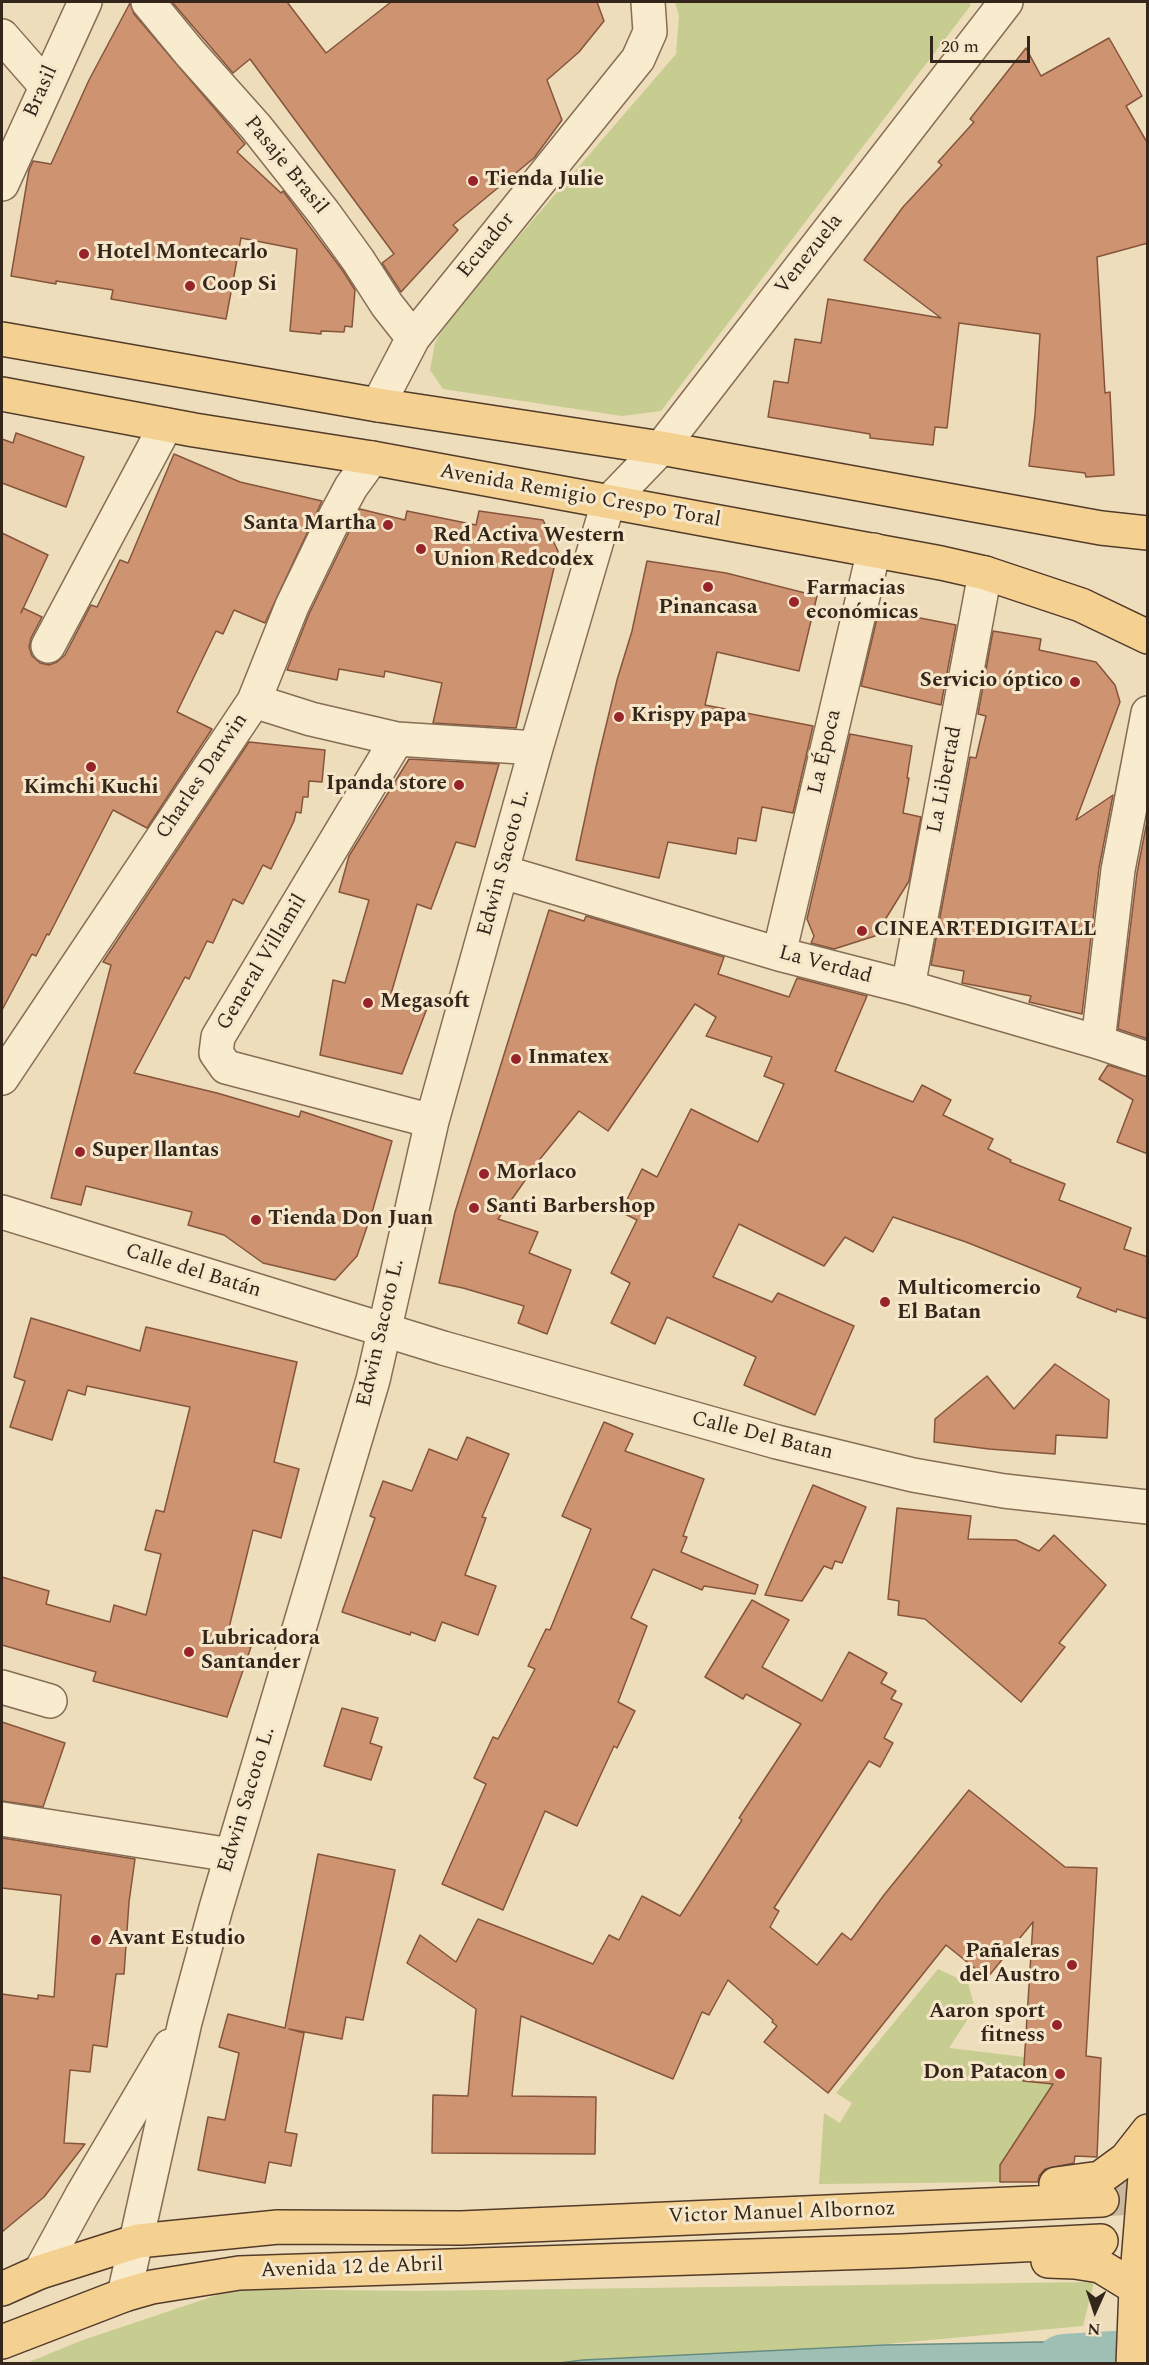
<!DOCTYPE html>
<html>
<head>
<meta charset="utf-8">
<style>
  body { margin:0 }
  #map { position:relative; width:1149px; height:2365px; overflow:hidden; background:#edb; font-family:Spectral,serif }
  canvas { display:block }
  .frame { position:absolute; inset:0; border:3px solid #34261a; pointer-events:none }
  .north { position:absolute; left:1065px; top:2281px; width:60px; height:60px; -webkit-text-stroke:4px #f6e7cb; paint-order:stroke; rotate:183deg; font-size:16px; font-weight:700; line-height:24px; text-align:center; color:#34261a }
  .north::after { content:''; display:block; margin:auto; width:21px; height:27px; background:#34261a; clip-path:polygon(50% 0,100% 100%,50% 72%,0 100%) }
  .scale { position:absolute; left:930px; top:36px; width:100px; height:27px; box-sizing:border-box; border:3px solid #34261a; border-top:0; padding-left:8px; font-size:18px; line-height:21px; white-space:nowrap; color:#34261a; -webkit-text-stroke:4px #f6e7cb; paint-order:stroke }
</style>
</head>
<body>
<div id="map">
<canvas width="1149" height="2365"></canvas>
<div class="frame"></div>
<div class="north">N</div>
<div class="scale">20 m</div>
</div>
<script>
const ctx = document.querySelector('canvas').getContext('2d');
ctx.lineJoin = 'round';
function fill(path, color) { ctx.fillStyle = color; ctx.fill(path, 'evenodd'); }
const poly = rows => new Path2D(rows.map(r => 'M' + r).join(''));
function strokePath(path, color, width, dash) { ctx.strokeStyle = color; ctx.lineWidth = width; ctx.lineCap = dash ? 'butt' : 'round'; ctx.setLineDash(dash || []); ctx.stroke(path); }
function write(font, color, halo, rows, align = 'center') {
  ctx.font = font + ' Spectral,serif'; ctx.lineWidth = 6; ctx.setLineDash([]); ctx.textBaseline = 'middle'; ctx.strokeStyle = halo; ctx.fillStyle = color; for (const [text, x, y, turn = 0] of rows) {
    ctx.save(); ctx.translate(x, y); ctx.rotate((+turn || 0) * Math.PI / 180); ctx.textAlign = isNaN(turn) ? turn : align; if (halo) ctx.strokeText(text, 0, 0); ctx.fillText(text, 0, 0); ctx.restore();
  }
}
fill(poly([
  [675,2,969,2,971,5,661,411,622,416,443,389,430,370,435,343,450,316,676,54,679,16],
  [938,1969,968,1983,975,2008,949,2048,1024,2057,1023,2081,1053,2084,1001,2165,1000,2182,819,2184,824,2113,840,2123,852,2103,836,2093],
  [1094,2282,1083,2326,680,2363,24,2364,83,2340,235,2289,416,2291]
]), '#c7cc90');
const water = poly([
  [1093,2341,1090,2364,559,2363,583,2360,885,2345,1093,2341]
]);
fill(water, '#a0bfb4');
strokePath(water, '#678c81', 1.5);
strokePath(poly([
  [1064,2364,1148,2359]
]), '#a0bfb4', 60);
const building = poly([
  [172,2,287,2,326,53,391,2,597,2,604,21,579,52,547,80,562,120,534,158,453,225,458,230,401,292,382,263,394,254,250,59,233,73,172,2],
  [130,3,134,14,245,144,237,152,281,193,283,191,343,271,355,290,352,327,345,326,344,332,321,331,321,334,290,331,297,249,241,238,226,319,111,299,113,290,56,281,56,284,11,276,29,170,33,161,51,164,89,80,130,3],
  [1109,38,1142,96,1126,106,1148,144,1148,243,1097,257,1105,393,1110,392,1114,475,1086,477,1085,473,1029,466,1035,415,1040,334,959,323,947,428,935,427,933,445,870,438,870,434,768,417,774,381,788,383,795,339,821,343,828,299,941,318,864,260,903,207,942,165,938,162,974,122,970,119,1026,48,1041,76,1109,38],
  [16,433,84,457,66,507,2,483,2,439,13,443,16,433],
  [174,454,240,482,322,501,265,623,234,610,223,634,216,631,177,712,212,729,147,828,113,810,49,935,47,934,36,956,32,954,2,1010,2,533,48,555,21,613,23,608,42,617,31,638,29,647,32,656,40,663,49,665,57,662,65,655,91,605,97,607,120,560,128,563,174,454],
  [360,509,405,520,407,511,476,525,479,511,543,520,558,551,516,728,433,723,442,683,385,671,384,677,339,669,337,680,287,670,309,614,360,509],
  [647,561,726,573,817,596,799,671,717,652,705,705,813,726,793,813,762,807,756,841,738,838,736,854,668,842,659,878,576,860,596,767,617,680,632,631,647,561],
  [879,610,956,625,941,705,861,686,879,610],
  [993,631,1041,639,1039,650,1096,662,1115,685,1120,702,1076,820,1113,795,1099,868,1082,1014,1029,1002,1031,996,962,983,964,971,931,965,970,757,976,758,986,716,978,714,993,631],
  [850,734,912,746,907,778,909,778,903,813,921,817,909,881,875,936,834,949,811,943,814,936,807,919,850,734],
  [249,742,325,750,322,782,309,781,308,797,303,797,301,813,296,812,294,821,271,869,263,865,243,904,233,899,213,943,207,941,189,979,185,977,134,1073,217,1093,299,1117,301,1111,392,1141,373,1209,357,1256,335,1280,263,1263,224,1235,188,1225,192,1212,86,1186,81,1205,51,1198,111,965,103,962,249,742],
  [409,759,499,764,475,847,456,842,431,909,417,904,391,994,429,1003,402,1074,320,1055,333,980,345,983,369,900,339,892,349,856,409,759],
  [1148,816,1148,1039,1118,1029,1137,873,1148,816],
  [549,910,584,921,586,916,724,957,718,974,789,997,797,978,867,996,835,1071,913,1102,922,1085,951,1100,943,1115,993,1139,988,1149,1011,1160,1010,1162,1065,1184,1059,1200,1131,1228,1124,1249,1148,1257,1148,1319,1117,1309,1116,1312,1077,1297,1081,1288,966,1242,893,1217,873,1252,845,1237,824,1266,739,1224,713,1277,772,1302,778,1293,854,1326,815,1415,744,1385,756,1357,667,1317,655,1344,611,1323,630,1283,611,1273,637,1220,621,1212,642,1169,657,1177,691,1109,758,1142,784,1084,764,1076,772,1057,706,1036,716,1017,695,1004,608,1131,579,1111,540,1159,498,1219,538,1232,529,1253,571,1270,547,1334,518,1323,524,1306,463,1288,439,1283,455,1212,549,910],
  [1108,1065,1148,1077,1148,1154,1117,1142,1133,1100,1099,1079,1108,1065],
  [31,1318,140,1351,146,1327,297,1362,274,1462,299,1469,281,1538,253,1530,226,1640,251,1647,227,1717,93,1681,96,1672,2,1645,2,1577,49,1591,46,1604,110,1622,114,1605,146,1615,161,1554,145,1550,156,1510,164,1512,190,1407,87,1386,85,1395,68,1390,52,1440,10,1427,25,1381,14,1377,31,1318],
  [1055,1364,1109,1400,1107,1438,1056,1435,1055,1454,989,1449,934,1442,935,1419,987,1376,1014,1409,1055,1364],
  [604,1422,633,1434,625,1451,704,1479,683,1536,687,1537,681,1552,758,1585,755,1594,704,1586,702,1590,653,1569,631,1618,647,1626,618,1702,635,1711,617,1748,614,1746,577,1826,545,1811,503,1910,442,1884,486,1784,474,1778,493,1737,498,1739,535,1669,528,1666,546,1629,550,1630,591,1529,562,1516,604,1422],
  [467,1437,509,1454,482,1517,486,1518,465,1575,496,1586,478,1635,442,1622,435,1641,411,1632,410,1635,342,1612,375,1518,370,1516,383,1481,412,1491,429,1449,457,1460,467,1437],
  [813,1485,866,1507,842,1563,835,1561,832,1569,824,1566,802,1601,765,1595,813,1485],
  [897,1508,971,1516,968,1539,1016,1540,1039,1551,1054,1535,1106,1585,1059,1643,1065,1647,1021,1702,925,1619,898,1615,899,1601,888,1599,897,1508],
  [752,1600,789,1620,762,1667,822,1701,849,1652,887,1673,881,1683,896,1691,891,1699,902,1704,884,1738,893,1743,880,1767,869,1761,774,1908,779,1911,770,1927,817,1965,842,1933,851,1940,884,1895,969,1790,1065,1867,1097,1868,1086,2056,1101,2058,1097,2157,1075,2156,1074,2163,1045,2169,1039,2176,1038,2182,1000,2182,1000,2165,1053,2084,1023,2081,1033,1922,987,1978,946,1945,828,2093,764,2042,777,2026,772,2022,773,2020,728,1980,709,2015,702,2012,673,2079,521,2016,512,2096,596,2097,595,2154,432,2153,433,2095,468,2096,476,2009,407,1963,420,1935,456,1962,478,1919,593,1964,609,1935,619,1940,642,1896,680,1916,742,1820,739,1818,801,1724,746,1694,743,1699,705,1677,752,1600],
  [342,1708,378,1718,370,1743,382,1747,371,1780,324,1766,342,1708],
  [2,1722,65,1743,43,1807,2,1801,2,1722],
  [2,1838,135,1859,129,1902,124,1974,116,1974,107,2047,93,2045,90,2072,70,2070,64,2143,85,2144,44,2197,2,2232,2,1994,38,1999,38,1995,54,1997,61,1895,2,1888,2,1838],
  [318,1854,395,1870,363,2020,346,2017,342,2039,289,2029,304,2033,285,2132,297,2134,291,2166,269,2162,265,2183,198,2170,208,2117,225,2120,239,2053,219,2047,228,2014,285,2028,318,1854]
]);
fill(building, '#ce9370');
strokePath(building, '#85553b', 1.5);
strokePath(poly([
  [1102,2200,1148,2197]
]), '#c9b89b', 33, [33, 16]);
const minor = poly([
  [148,2,190,53,256,127,324,213,358,260,387,305,413,338],
  [2,36,45,85],
  [2,184,85,2],
  [378,405,413,338,638,59,650,32,648,2],
  [48,646,166,425],
  [254,701,311,719,397,739,536,748],
  [397,739,218,1037,216,1053,226,1067,432,1121],
  [503,872,779,954,908,987,1098,1042,1148,1059],
  [779,954,874,550],
  [908,987,985,573],
  [1098,1042,1118,870,1148,713],
  [2,1078,254,701,292,606,336,515,351,487,372,458],
  [2,1212,443,1348,777,1442,913,1475,1004,1491,1148,1507],
  [2,1687,50,1701],
  [2,1819,231,1855],
  [40,2272,82,2195,170,2046],
  [124,2295,185,2022,216,1908,373,1380,432,1121,536,748,608,503,661,448,1006,2]
]);
const major = poly([
  [2,339,378,405,661,448,1101,528,1148,533],
  [2,394,194,430,372,458,941,563,985,573,1081,605,1148,637],
  [1056,2184,1100,2178,1126,2159,1148,2131],
  [1048,2261,1075,2262,1100,2266,1136,2288],
  [2,2289,40,2272,138,2241,278,2227,461,2228,1102,2200],
  [2,2342,124,2295,152,2287,239,2273,902,2251,1101,2241],
  [1133,2364,1136,2288,1148,2139]
]);
strokePath(minor, '#866d55', 36);
strokePath(major, '#533b2a', 36);
strokePath(minor, '#f9ebce', 33);
strokePath(major, '#f4d191', 33);
for (const [x, y, r, color] of [
  [473,181,6,"#96242a"],
  [84,254,6,"#96242a"],
  [190,286,6,"#96242a"],
  [388,525,6,"#96242a"],
  [421,549,6,"#96242a"],
  [708,587,6,"#96242a"],
  [794,602,6,"#96242a"],
  [1075,682,6,"#96242a"],
  [619,717,6,"#96242a"],
  [91,767,6,"#96242a"],
  [459,785,6,"#96242a"],
  [862,931,6,"#96242a"],
  [368,1003,6,"#96242a"],
  [516,1059,6,"#96242a"],
  [80,1152,6,"#96242a"],
  [484,1174,6,"#96242a"],
  [474,1208,6,"#96242a"],
  [256,1220,6,"#96242a"],
  [885,1302,6,"#96242a"],
  [189,1652,6,"#96242a"],
  [96,1940,6,"#96242a"],
  [1072,1965,6,"#96242a"],
  [1057,2025,6,"#96242a"],
  [1060,2074,6,"#96242a"]
]) { const dot = new Path2D(); dot.arc(x, y, r, 0, 2 * Math.PI); ctx.fillStyle = color; ctx.fill(dot); strokePath(dot, '#f6e7cb', 2); }
write('21px', '#34261a', '#f6e7cb', [
  ["Brasil",42,92,-66],
  ["Pasaje Brasil",285,166,51],
  ["Ecuador",487,246,-51],
  ["Venezuela",810,255,-52],
  ["Avenida Remigio Crespo Toral",580,497,10],
  ["La Época",826,752,-77],
  ["Charles Darwin",203,777,-56],
  ["La Libertad",946,780,-79],
  ["Edwin Sacoto L.",505,863,-75],
  ["General Villamil",263,963,-59],
  ["La Verdad",825,966,15],
  ["Calle del Batán",193,1272,17],
  ["Edwin Sacoto L.",382,1333,-77],
  ["Calle Del Batan",762,1437,14],
  ["Edwin Sacoto L.",248,1800,-73],
  ["Victor Manuel Albornoz",782,2214,-2],
  ["Avenida 12 de Abril",352,2269,-2]
]);
write('bold 21px', '#34261a', '#f6e7cb', [
  ["Tienda Julie",485,181],
  ["Hotel Montecarlo",96,254],
  ["Coop Si",202,286],
  ["Santa Martha",376,525,"right"],
  ["Red Activa Western",433,537],
  ["Union Redcodex",433,561],
  ["Farmacias",806,590],
  ["económicas",806,614],
  ["Pinancasa",708,609,"center"],
  ["Servicio óptico",1063,682,"right"],
  ["Krispy papa",631,717],
  ["Ipanda store",447,785,"right"],
  ["Kimchi Kuchi",91,789,"center"],
  ["CINEARTEDIGITALL",874,931],
  ["Megasoft",380,1003],
  ["Inmatex",528,1059],
  ["Super llantas",92,1152],
  ["Morlaco",496,1174],
  ["Santi Barbershop",486,1208],
  ["Tienda Don Juan",268,1220],
  ["Multicomercio",897,1290],
  ["El Batan",897,1314],
  ["Lubricadora",201,1640],
  ["Santander",201,1664],
  ["Avant Estudio",108,1940],
  ["Pañaleras",1060,1953,"right"],
  ["del Austro",1060,1977,"right"],
  ["Aaron sport",1045,2013,"right"],
  ["fitness",1045,2037,"right"],
  ["Don Patacon",1048,2074,"right"]
], 'left');
</script>
</body>
</html>
